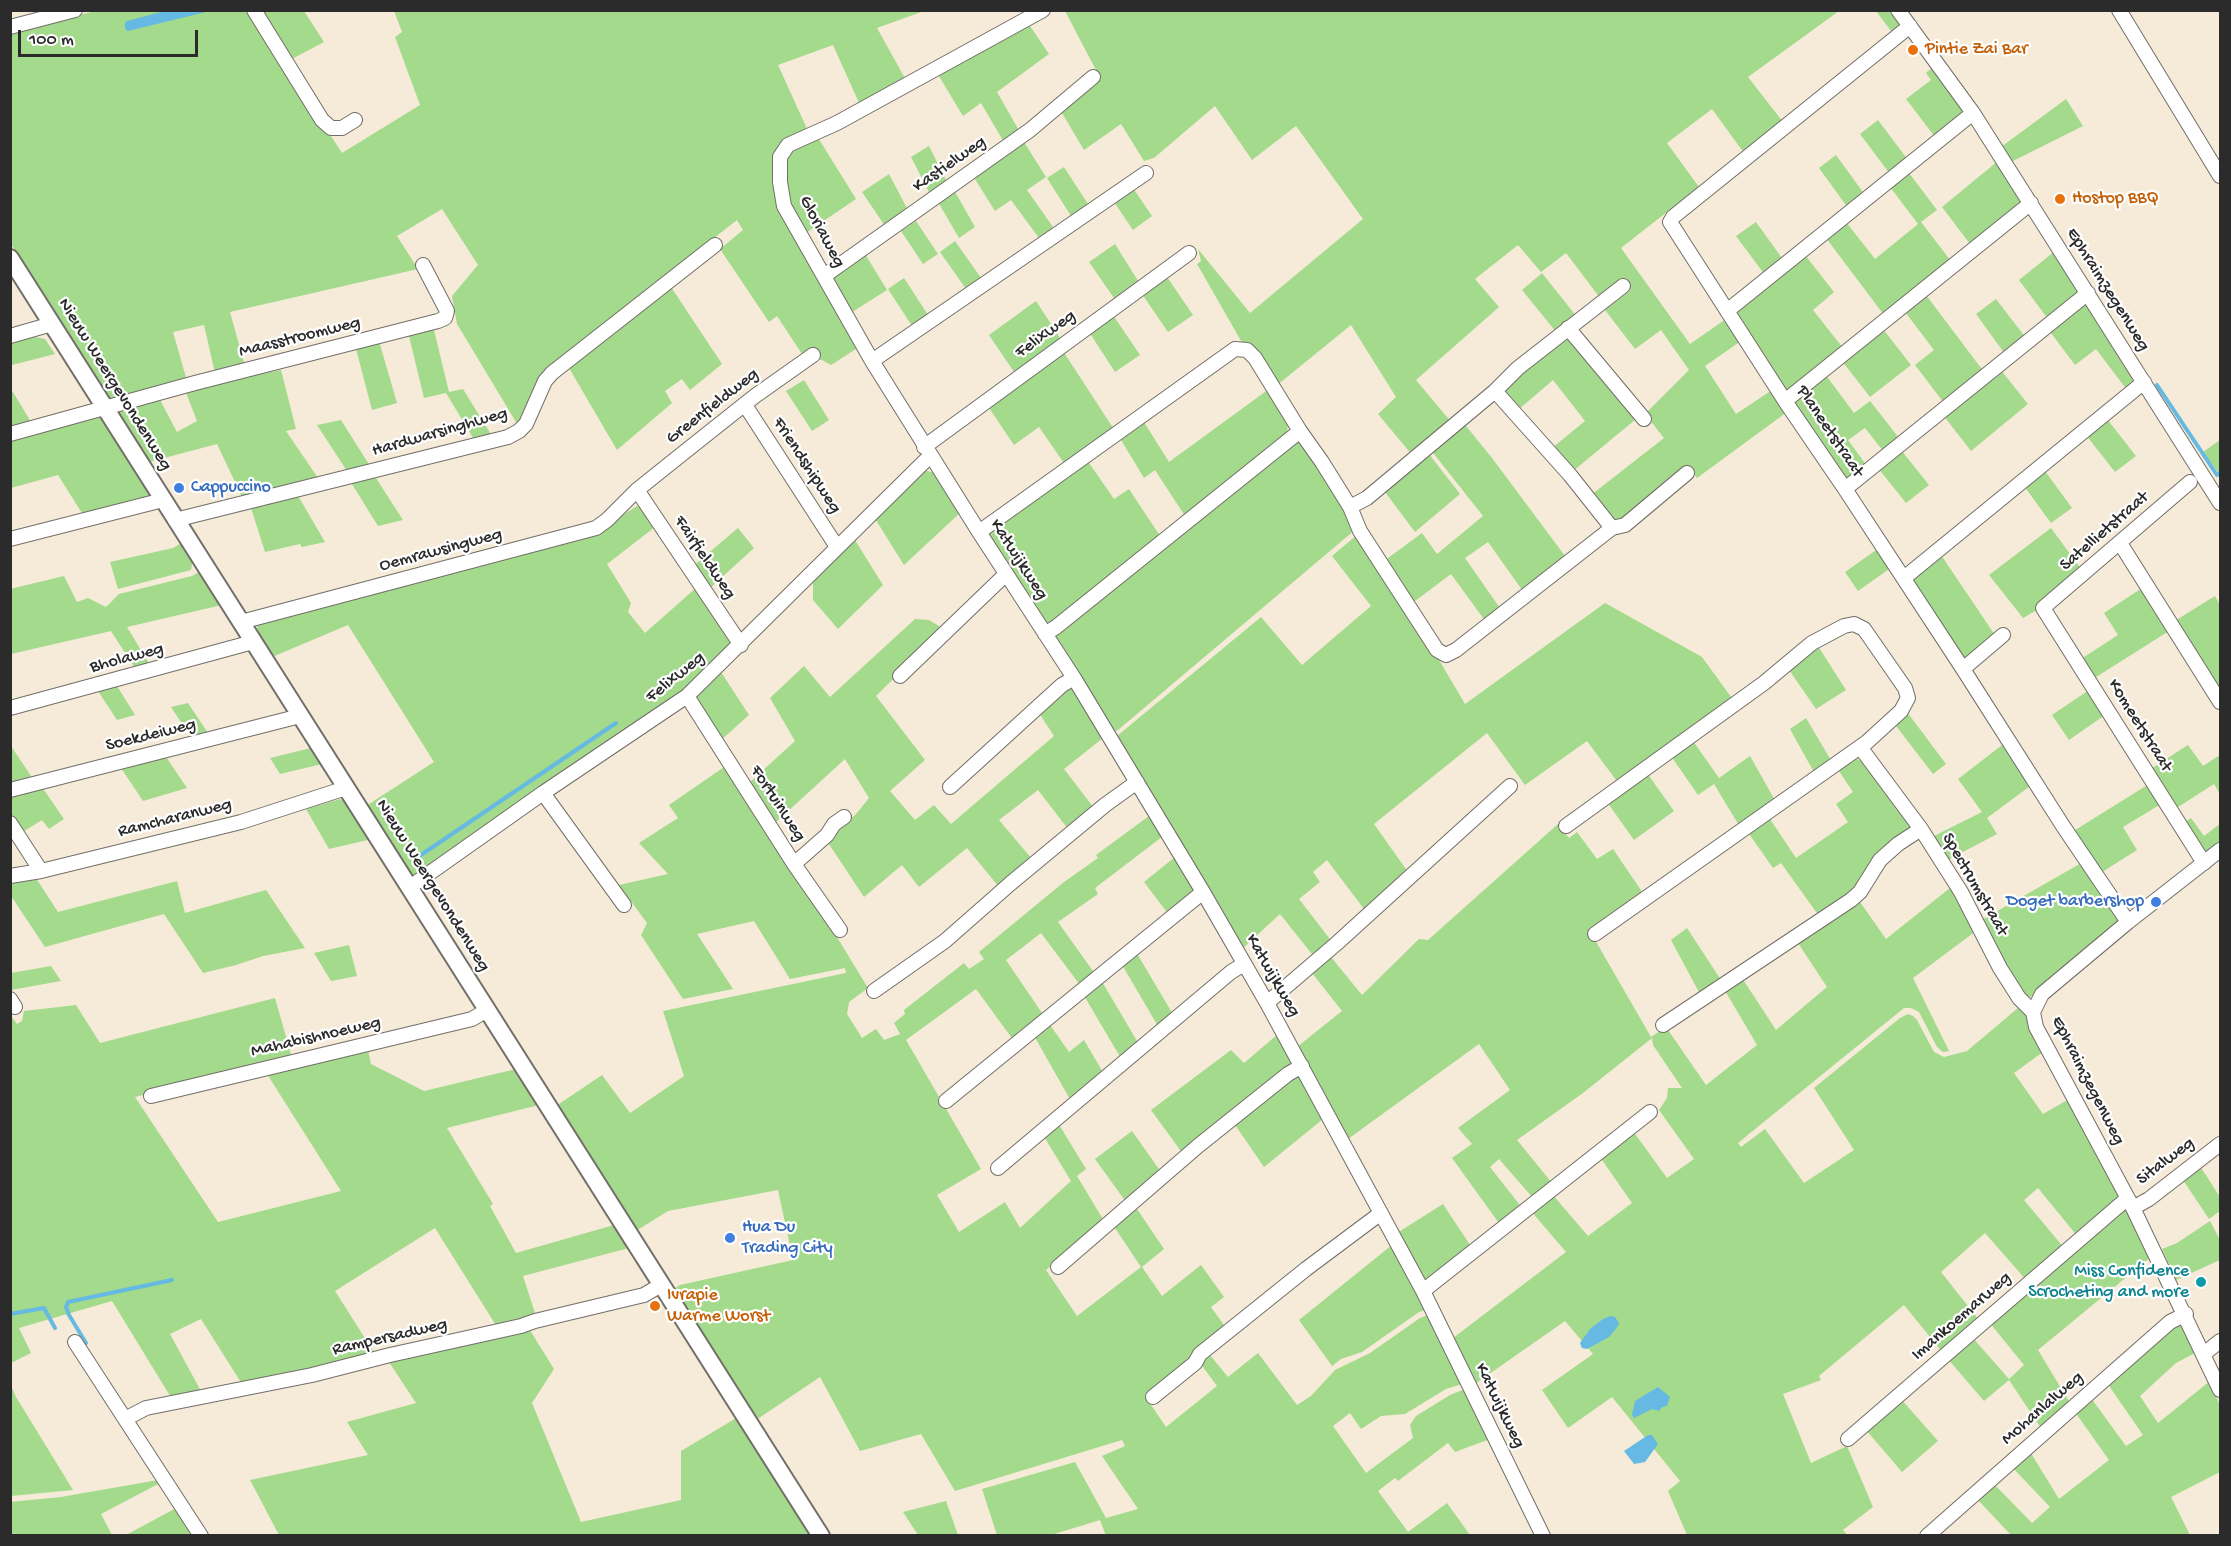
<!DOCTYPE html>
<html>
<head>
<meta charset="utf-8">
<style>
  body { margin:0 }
  #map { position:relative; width:2231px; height:1546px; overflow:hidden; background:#f6ebd8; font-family:"Gochi Hand",sans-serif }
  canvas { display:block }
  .frame { position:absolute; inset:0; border:12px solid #2b2b2b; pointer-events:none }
  .scale { position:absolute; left:18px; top:30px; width:180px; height:27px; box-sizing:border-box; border:3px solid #2b2b2b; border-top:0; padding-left:8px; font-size:18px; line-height:21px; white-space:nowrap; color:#2b2b2b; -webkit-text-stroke:4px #fff; paint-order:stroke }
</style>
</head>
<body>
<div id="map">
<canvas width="2231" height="1546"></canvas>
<div class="frame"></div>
<div class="scale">100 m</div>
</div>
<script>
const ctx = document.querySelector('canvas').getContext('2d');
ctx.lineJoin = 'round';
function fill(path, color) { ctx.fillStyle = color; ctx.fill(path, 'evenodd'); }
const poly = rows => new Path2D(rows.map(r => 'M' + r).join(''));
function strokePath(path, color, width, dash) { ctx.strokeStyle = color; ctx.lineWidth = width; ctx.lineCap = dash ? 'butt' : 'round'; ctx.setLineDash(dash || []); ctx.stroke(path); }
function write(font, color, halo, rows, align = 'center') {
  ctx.font = font + ' "Gochi Hand",sans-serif'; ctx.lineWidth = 4.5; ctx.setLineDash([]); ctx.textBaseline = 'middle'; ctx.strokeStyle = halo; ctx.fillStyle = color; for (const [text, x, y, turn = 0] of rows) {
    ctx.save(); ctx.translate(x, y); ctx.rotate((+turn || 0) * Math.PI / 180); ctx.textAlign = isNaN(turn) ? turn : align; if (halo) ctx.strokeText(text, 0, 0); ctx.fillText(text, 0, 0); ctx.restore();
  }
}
fill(poly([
  [96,11,250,11,342,153,420,105,395,37,402,32,394,11,924,11,877,28,906,80,860,105,833,45,778,65,808,131,784,143,776,195,859,347,831,365,822,360,804,357,777,316,769,322,720,249,743,230,737,220,557,361,519,427,457,324,452,296,478,265,442,209,397,236,418,269,230,312,245,366,215,373,204,325,173,332,187,381,112,404,11,244,10,31],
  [256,11,304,11,324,42,288,61],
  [1065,11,1839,11,1748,77,1783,122,1744,153,1712,109,1667,143,1699,187,1621,248,1690,344,1726,319,1741,341,1705,366,1736,414,1772,390,1787,412,1697,478,1689,468,1625,522,1614,524,1591,495,1664,438,1645,414,1689,370,1661,330,1635,349,1605,310,1631,290,1624,280,1600,298,1566,253,1541,272,1518,245,1475,279,1499,307,1416,380,1452,423,1413,456,1378,414,1396,397,1351,325,1276,386,1244,346,1197,264,1201,261,1198,249,1250,313,1363,219,1296,126,1252,160,1215,106,1154,158,1144,161,1121,124,1084,150,1062,113,1066,110,1062,105,1070,93,1097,72],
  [1876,11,1891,11,1898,20,1900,25,1894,35],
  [1028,23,1049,54,997,92,1021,134,1005,144,981,103,963,116,937,73],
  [1933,67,1965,112,1935,137,1906,99,1931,80,1926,73],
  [2066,99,2083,126,2011,162,2001,147],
  [1878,120,1908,160,1890,174,1860,134],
  [817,136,856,199,803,235,787,208,784,157,789,148],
  [1024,142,1046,177,1027,190,1053,227,1039,238,1011,200,995,211,973,176],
  [929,146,949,186,932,198,911,157],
  [1836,155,1865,195,1848,208,1819,168],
  [1998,161,2023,200,2022,203,1970,244,1942,207],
  [1064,167,1088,204,1071,216,1047,178],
  [1909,173,1937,210,1921,222,1951,261,1884,315,1826,238,1846,222,1875,259,1918,224,1890,187],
  [889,174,910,214,887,229,862,192],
  [1133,188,1152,216,1133,230,1114,202],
  [954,190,975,227,959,238,938,202],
  [916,221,938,254,923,264,901,231],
  [1756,222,1784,261,1765,275,1736,236],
  [955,241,981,278,966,289,940,252],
  [1115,244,1140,284,1116,301,1089,262],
  [2055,251,2079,293,2048,319,2019,280],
  [865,254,887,290,849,314,832,282,832,274],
  [1805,255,1834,292,1813,310,1843,348,1789,392,1785,391,1737,313,1737,309],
  [1542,273,1577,317,1557,333,1522,290],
  [1167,277,1193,315,1168,332,1142,294],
  [904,278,930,318,914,329,888,289],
  [671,287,722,364,690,390,682,379,665,391,672,403,617,450,569,368],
  [1926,295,1984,372,1944,403,1915,365,1934,350,1905,312],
  [1996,299,2026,338,2005,354,1976,314],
  [1036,301,1062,341,1016,375,989,335],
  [2085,302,2136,382,2127,390,2096,349,2075,365,2048,329],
  [1113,315,1140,355,1115,372,1089,332],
  [433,326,449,392,463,389,492,436,475,441,446,393,424,398,408,332],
  [1883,329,1911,365,1870,397,1842,361],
  [1566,334,1636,419,1572,472,1552,448,1585,421,1553,380,1517,411,1501,393,1523,368],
  [35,337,45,339,55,354,12,365,11,362,10,342],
  [379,341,397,403,372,410,356,349],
  [1063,351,1115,431,1066,466,1039,427,1014,445,987,405],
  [2000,369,2028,404,1971,451,1943,415],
  [281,370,296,429,286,431,318,478,243,499,217,444,149,462,117,412,133,404,159,398,177,432,197,421,185,390],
  [1825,374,1854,413,1870,401,1899,438,1883,451,1865,428,1848,440,1867,466,1847,479,1843,477,1793,403],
  [804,380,829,420,812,431,786,391],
  [1269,389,1288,423,1287,435,1187,519,1155,470,1144,478,1118,435,1142,419,1169,462],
  [13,392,34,427,11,432,11,393],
  [97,417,102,417,151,497,85,518,58,475,11,488,11,440],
  [2107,419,2136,456,2115,472,2086,435],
  [341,420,370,466,347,471,317,425],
  [1462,421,1492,458,1568,560,1525,594,1488,542,1465,558,1502,611,1486,622,1451,574,1411,604,1384,561,1422,533,1437,554,1483,516,1430,449],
  [2220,440,2220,471,2218,472,2203,452],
  [1297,441,1302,443,1315,461,1356,529,1118,730,1113,732,1054,638,1057,631],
  [1901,450,1929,485,1906,503,1878,468],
  [1429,454,1460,494,1415,532,1382,488],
  [1087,460,1114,499,1129,489,1162,539,1046,626,988,533],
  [923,470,936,473,961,512,904,565,874,517],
  [2045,471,2072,508,2051,523,2024,486],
  [374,475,403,520,378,526,350,481],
  [297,494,325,542,302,547,300,544,265,552,250,505],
  [637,506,641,507,655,527,607,564,631,603,628,612,645,633,697,587,731,638,732,644,689,689,418,875,412,875,406,871,366,806,434,762,348,625,272,657,258,635,257,624,591,535],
  [738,528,754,548,708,590,692,567],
  [2051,528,2084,573,2042,607,2023,618,1989,575],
  [1358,534,1419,626,1465,704,1605,603,1702,657,1734,701,1619,784,1587,741,1525,785,1487,733,1374,824,1408,872,1364,909,1327,860,1313,872,1320,882,1299,899,1333,943,1315,958,1280,914,1242,949,1117,736,1261,617,1302,665,1371,606,1332,556],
  [853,537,883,585,838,629,813,600,813,578],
  [183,542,193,558,191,570,118,589,110,562,173,548],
  [1879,548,1892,567,1858,591,1845,572],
  [1941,555,1997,638,1970,660,1961,660,1914,582,1914,578],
  [199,572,202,574,222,605,127,627,153,670,138,673,111,631,11,654,10,589,64,576,77,602,88,598,106,607,119,594,192,576],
  [2142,588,2169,631,2093,679,2081,659,2118,635,2104,613],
  [2215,596,2220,605,2220,684,2215,688,2173,622],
  [915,619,929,620,944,629,876,696,925,760,890,791,915,820,934,805,951,824,1054,736,1039,713,1069,685,1103,738,1064,769,1094,808,1068,829,1038,790,999,820,1032,859,999,887,967,848,919,887,902,865,864,897,827,841,856,814,869,798,845,759,774,824,748,784,795,741,770,698,804,666,830,697],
  [1818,646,1846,690,1816,709,1787,667],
  [721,672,749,715,720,741,694,699],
  [117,686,135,715,117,720,98,691],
  [2089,690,2105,715,2069,740,2052,715],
  [188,703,212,739,194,742,171,707],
  [1907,712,1946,764,1933,774,1893,722],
  [1806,718,1832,762,1815,774,1790,729],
  [1693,741,1719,778,1750,756,1776,802,1740,827,1714,784,1698,795,1671,756],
  [2006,742,2033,784,1987,818,1997,834,1944,862,1930,838,1982,812,1958,779],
  [2188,745,2203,766,2220,755,2220,794,2214,784,2175,809,2149,770],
  [11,746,35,782,11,787],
  [311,748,322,764,280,774,270,758],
  [166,757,187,788,143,801,121,768],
  [1854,758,1862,761,1913,828,1858,889,1819,916,1781,863,1773,868,1747,831,1768,816,1796,858,1848,822,1836,804,1853,792,1837,768],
  [727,765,812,896,868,988,849,1002,847,1014,862,1038,876,1029,884,1040,900,1034,894,1023,905,1014,904,1010,964,963,969,969,984,959,979,952,1064,882,1098,858,1096,855,1149,816,1162,837,1095,888,1098,894,1058,922,1095,974,1080,985,1041,933,1006,960,1044,1016,1014,1041,976,989,906,1040,981,1169,937,1195,959,1232,1005,1202,1020,1228,1071,1181,1043,1135,1058,1123,1086,1169,1077,1176,1104,1221,1046,1270,1077,1316,1141,1267,1113,1225,1135,1206,1164,1249,1142,1267,1162,1296,1201,1265,1224,1297,1211,1307,1229,1332,1147,1399,1166,1427,1217,1386,1200,1363,1210,1355,1228,1377,1258,1353,1297,1405,1311,1396,1335,1370,1370,1353,1420,1318,1428,1315,1462,1384,1446,1389,1405,1414,1381,1416,1361,1429,1350,1413,1333,1426,1366,1473,1413,1438,1410,1425,1416,1416,1450,1395,1465,1389,1490,1439,1455,1452,1448,1443,1398,1481,1395,1478,1378,1491,1408,1532,1447,1503,1470,1535,1106,1536,1100,1520,1051,1535,997,1535,982,1489,1075,1462,1106,1518,1138,1509,1102,1456,1125,1446,1122,1440,955,1491,921,1434,860,1451,820,1377,756,1420,672,1290,680,1285,793,1260,778,1190,668,1211,636,1231,556,1106,602,1075,630,1113,684,1076,663,1011,846,973,845,968,790,979,754,921,697,934,733,989,683,999,641,935,647,923,619,885,668,874,639,843,678,818,669,805],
  [1647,773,1674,811,1634,840,1607,802],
  [2149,784,2161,804,2123,827,2137,850,2099,874,2072,832],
  [42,787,64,819,49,829,42,820,21,833,11,818,10,795],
  [340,799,346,802,372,839,329,849,306,809],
  [2191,818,2204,836,2220,824,2220,843,2206,853,2183,823],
  [1558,824,1569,838,1577,832,1597,859,1613,849,1645,896,1591,933,1651,1037,1666,1027,1706,1085,1757,1045,1724,989,1742,978,1776,1030,1827,987,1796,940,1858,899,1886,939,1950,888,1976,931,1913,978,1949,1051,1943,1052,1937,1047,1919,1012,1911,1008,1904,1008,1738,1143,1741,1147,1765,1129,1804,1183,1854,1150,1814,1088,1900,1018,1908,1014,1913,1016,1917,1020,1934,1052,1944,1057,1967,1051,2018,1008,2025,1013,2043,1052,2014,1073,2043,1114,2069,1099,2119,1194,2120,1199,2078,1237,2038,1188,2024,1200,2065,1249,2027,1281,1985,1233,1941,1272,1979,1320,1943,1353,1904,1305,1819,1376,1821,1380,1783,1394,1811,1463,1847,1446,1873,1507,1843,1530,1847,1535,1687,1535,1668,1491,1680,1481,1612,1397,1568,1428,1542,1390,1593,1354,1565,1321,1475,1384,1453,1338,1566,1252,1531,1211,1552,1194,1588,1236,1632,1203,1600,1157,1633,1131,1667,1178,1694,1159,1659,1110,1667,1098,1668,1088,1682,1088,1653,1045,1652,1038,1583,1093,1517,1140,1552,1183,1533,1198,1499,1159,1490,1167,1523,1209,1501,1226,1452,1158,1472,1144,1458,1128,1510,1090,1479,1044,1348,1139,1297,1047,1342,1011,1312,973,1331,957,1362,995,1419,939,1428,940],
  [1175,857,1195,892,1169,915,1144,882],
  [2083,862,2118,915,2120,922,2034,995,2026,999,2023,997,1980,921],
  [34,875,58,912,177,881,185,913,266,890,305,948,263,956,236,965,203,973,164,914,45,947,11,896,10,880],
  [1687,928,1721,980,1700,994,1671,940],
  [349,945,357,976,331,981,314,953],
  [1136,952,1174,1016,1159,1028,1121,963],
  [51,966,61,981,11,990,11,973],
  [1101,980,1140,1046,1122,1060,1083,994],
  [275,998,292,1058,135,1097,218,1222,341,1191,267,1074,368,1050,371,1064,424,1091,516,1069,539,1105,447,1128,493,1204,490,1206,516,1253,614,1225,629,1248,523,1276,536,1316,497,1327,435,1228,335,1291,375,1354,242,1384,201,1319,170,1334,202,1393,172,1399,112,1301,19,1328,31,1353,11,1363,10,1014,17,1024,22,1021,24,1011,76,1005,100,1043],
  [1048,1022,1069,1052,1084,1040,1104,1074,1071,1101,1033,1034],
  [1278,1034,1293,1065,1183,1154,1151,1110,1231,1050,1244,1063],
  [1297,1073,1323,1119,1264,1167,1233,1122],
  [1132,1131,1161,1172,1126,1202,1095,1159],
  [2200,1166,2220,1197,2220,1211,2209,1219,2183,1180],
  [1443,1204,1472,1248,1425,1283,1397,1233],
  [2125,1208,2152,1256,2038,1350,2070,1403,2041,1428,2009,1380,1984,1401,1947,1358,1972,1337,2009,1379,2024,1365,1989,1322],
  [2210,1221,2220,1240,2220,1260,2176,1280,2162,1249,2177,1243],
  [1392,1245,1426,1310,1419,1312,1362,1352,1341,1359,1332,1366,1299,1320],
  [2178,1323,2184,1324,2197,1352,2176,1363,2140,1396,2158,1423,2210,1381,2220,1406,2220,1472,2171,1497,2190,1535,2011,1535,1977,1499,1993,1483,2032,1523,2050,1507,2011,1466,2029,1450,2059,1499,2109,1460,2075,1412,2091,1398,2126,1446,2143,1435,2107,1383],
  [528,1327,554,1369,532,1403,581,1522,681,1500,681,1451,738,1417,811,1535,279,1535,250,1480,368,1455,347,1422,416,1403,389,1362],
  [10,1383,16,1397,73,1490,11,1496],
  [1901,1399,1938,1441,1902,1472,1866,1430],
  [158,1480,162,1482,101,1514,112,1535,11,1535,10,1502,61,1497],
  [946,1501,958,1535,918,1535,903,1512],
  [180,1506,197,1536,124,1536]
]), '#a3da8c');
fill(poly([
  [165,11,165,10,210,11,132,30,127,31,125,28,125,23,127,21],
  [1611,1316,1615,1317,1619,1323,1618,1326,1609,1337,1587,1349,1582,1348,1580,1343,1590,1329,1603,1319],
  [1658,1387,1670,1397,1667,1406,1662,1407,1659,1411,1652,1409,1634,1418,1632,1415,1635,1401],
  [1648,1435,1652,1435,1658,1444,1645,1462,1634,1464,1624,1451]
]), '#65b9e2');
strokePath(poly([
  [2157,385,2217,475,2220,473],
  [415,859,616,723],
  [10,1314,44,1308,55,1328],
  [86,1343,69,1315,66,1307,68,1302,172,1280]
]), '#65b9e2', 4);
const minor = poly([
  [254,10,322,120,331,128,342,128,355,120],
  [1043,10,837,123,788,145,780,157,780,182,784,206,872,361,979,532,1074,678,1203,892,1267,1003,1423,1291,1543,1536],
  [1898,10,1973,113,2220,503],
  [2119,10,2220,176],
  [1910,26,1673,217,1670,222,1785,401,1845,489,1963,669,2063,826,2128,922],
  [10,27,75,10],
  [824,276,1030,130,1093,77],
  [1727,311,1973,113],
  [1568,328,1644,419],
  [10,336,52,324],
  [872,361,1146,173],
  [1495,391,1570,475,1612,528],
  [1785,401,2031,203],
  [745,405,837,547],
  [10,434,195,383,438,321,445,318,447,311,423,265],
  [924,447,1189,253],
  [2190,482,2043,608,2204,863],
  [1845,489,2088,293],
  [637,490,741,645],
  [1350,507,1360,531,1437,650,1446,655,1456,650,1612,528,1625,525,1687,473],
  [175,520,508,437,519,431,526,424,545,381,552,373,715,245],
  [979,532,1235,349,1247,350,1255,358,1300,431,1322,462,1350,507,1367,498,1495,391,1518,368,1623,286],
  [10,539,163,500],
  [2120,543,2220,702],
  [1904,578,2144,382],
  [241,622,596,528,607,520,637,490,682,454,755,396,813,355],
  [1045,634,1056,627,1300,431],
  [1963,669,2003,635],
  [900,676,1006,574],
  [687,696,794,864,840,930],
  [10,708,253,642],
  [1860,747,1921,829,1961,892,2000,968,2019,998,2033,1012],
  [950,787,1062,685,1074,678],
  [10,790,300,716],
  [543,793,624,905],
  [10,823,41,871],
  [1566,826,1764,683,1812,643,1844,626,1854,624,1864,629,1905,688,1908,698,1901,711,1867,742,1595,934],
  [2220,850,2128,922,2042,994,2033,1012,2036,1027,2133,1208,2220,1390],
  [794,864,827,835,834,824,844,817],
  [10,876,41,871,241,822,346,788],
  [410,887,543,793,687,696,930,456],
  [874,991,945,941,1011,883,1105,805,1137,782],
  [10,999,15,1007],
  [1267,1003,1336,944,1510,786],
  [1663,1025,1851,900,1860,892,1880,860,1898,844,1921,829],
  [151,1096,472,1019,487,1010],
  [946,1101,1203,892],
  [998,1168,1231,972,1244,964],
  [2133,1208,2149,1199,2220,1144],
  [1058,1267,1198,1146,1288,1074,1302,1066],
  [1423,1291,1650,1112],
  [75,1342,201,1536],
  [2205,1353,2220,1341],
  [1153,1397,1195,1363,1200,1354,1240,1322,1306,1269,1381,1213],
  [125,1419,146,1408,312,1375,390,1355,521,1326,535,1321,644,1295,661,1285],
  [1848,1439,2122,1203,2129,1200],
  [1927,1536,2170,1322,2186,1314]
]);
const tertiary = poly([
  [10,258,821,1536]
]);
strokePath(minor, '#726e68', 16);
strokePath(tertiary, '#726e68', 20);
strokePath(minor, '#fff', 14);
strokePath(tertiary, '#fff', 16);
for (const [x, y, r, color] of [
  [1913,50,6,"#e8710a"],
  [2060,199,6,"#e8710a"],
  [179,488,6,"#3f7fe0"],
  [2156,902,6,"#3f7fe0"],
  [730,1238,6,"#3f7fe0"],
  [2201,1282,6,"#0f9aa8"],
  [655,1306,6,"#e8710a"]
]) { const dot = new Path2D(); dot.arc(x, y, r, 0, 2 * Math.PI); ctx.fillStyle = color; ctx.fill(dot); strokePath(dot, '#fff', 2); }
write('18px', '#c56008', '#fff', [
  ["Pintie Zai Bar",1925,50],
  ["Hostop BBQ",2072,199],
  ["Ivrapie",667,1296],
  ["Warme Worst",667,1317]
], 'left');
write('18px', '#2b2b2b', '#fff', [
  ["Kastielweg",950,165,-35],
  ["Gloriaweg",821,232,62],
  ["Ephraimzegenweg",2107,290,58],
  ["Felixweg",1046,335,-36],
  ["Maasstroomweg",300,338,-14],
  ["Nieuw Weergevondenweg",114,385,58],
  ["Greenfieldweg",713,407,-38],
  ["Planeetstraat",1829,432,56],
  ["Hardwarsinghweg",440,433,-16],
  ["Friendshipweg",806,466,57],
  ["Satellietstraat",2105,532,-41],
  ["Oemrawsingweg",441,551,-15],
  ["Fairfieldweg",704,558,56],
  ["Katwijkweg",1018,560,57],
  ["Bholaweg",127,659,-15],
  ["Felixweg",676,678,-39],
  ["Komeetstraat",2139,726,58],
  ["Soekdeiweg",151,736,-14],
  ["Fortuinweg",777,804,57],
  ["Ramcharanweg",175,819,-14],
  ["Spectrumstraat",1974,885,60],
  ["Nieuw Weergevondenweg",432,886,58],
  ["Katwijkweg",1272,976,60],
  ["Mahabishnoeweg",316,1038,-13],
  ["Ephraimzegenweg",2087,1081,63],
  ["Sitalweg",2166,1162,-37],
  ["Imankoemarweg",1962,1317,-41],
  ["Rampersadweg",390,1338,-13],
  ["Katwijkweg",1499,1406,64],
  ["Mohanlalweg",2043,1409,-41]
]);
write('18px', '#366cbe', '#fff', [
  ["Cappuccino",191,488],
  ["Doget barbershop",2144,902,"right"],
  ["Hua Du",742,1228],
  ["Trading City",742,1249]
], 'left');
write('18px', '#0d838f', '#fff', [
  ["Miss Confidence",2189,1272],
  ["Scrocheting and more",2189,1293]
], 'right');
</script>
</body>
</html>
